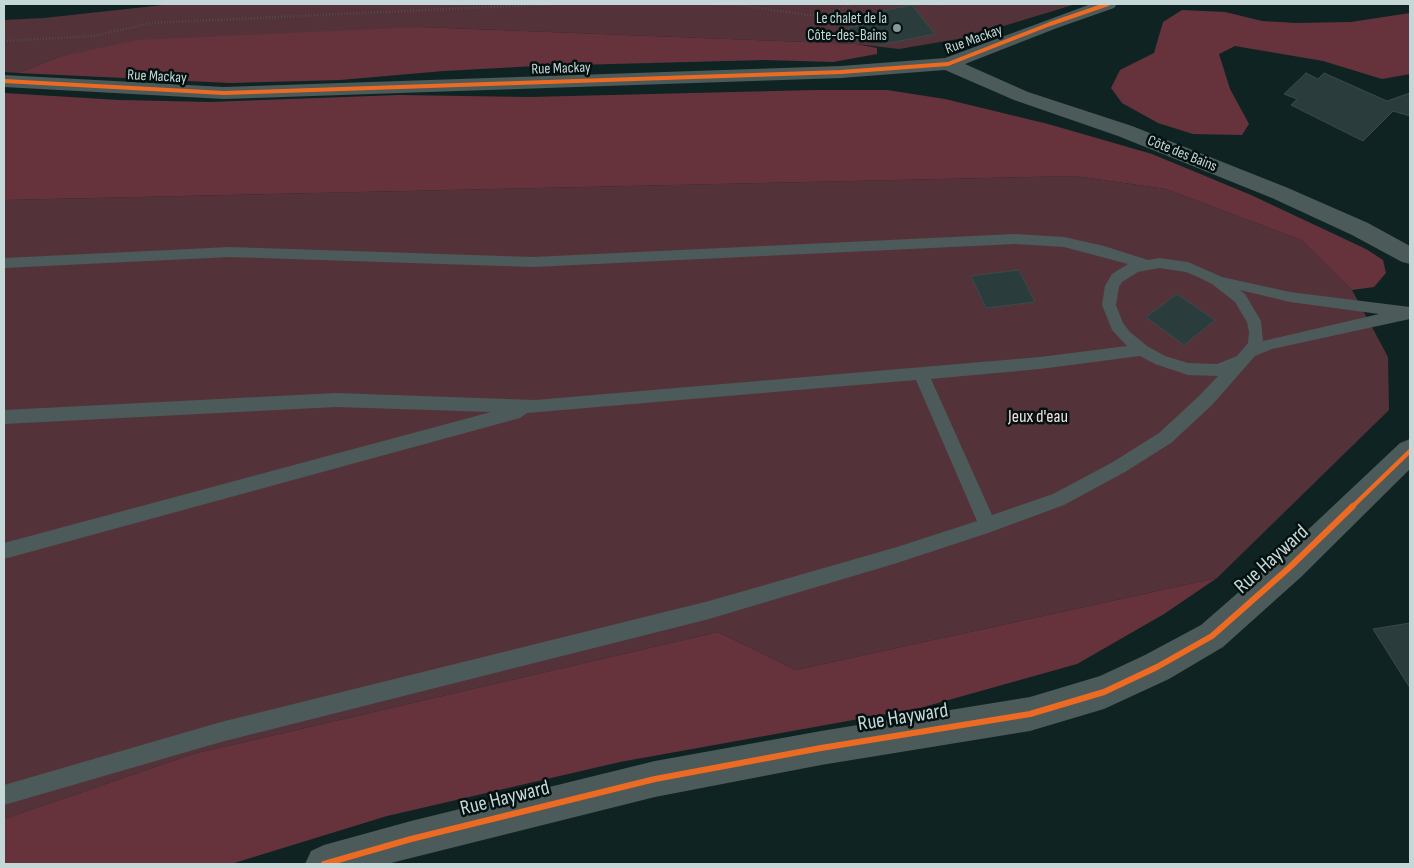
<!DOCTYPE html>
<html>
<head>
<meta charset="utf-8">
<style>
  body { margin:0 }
  #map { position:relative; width:1414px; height:868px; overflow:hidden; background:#102323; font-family:"Sofia Sans Condensed",sans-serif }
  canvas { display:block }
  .frame { position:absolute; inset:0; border:5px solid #c5d7d6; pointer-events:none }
</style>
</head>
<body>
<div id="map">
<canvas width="1414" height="868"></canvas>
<div class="frame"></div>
</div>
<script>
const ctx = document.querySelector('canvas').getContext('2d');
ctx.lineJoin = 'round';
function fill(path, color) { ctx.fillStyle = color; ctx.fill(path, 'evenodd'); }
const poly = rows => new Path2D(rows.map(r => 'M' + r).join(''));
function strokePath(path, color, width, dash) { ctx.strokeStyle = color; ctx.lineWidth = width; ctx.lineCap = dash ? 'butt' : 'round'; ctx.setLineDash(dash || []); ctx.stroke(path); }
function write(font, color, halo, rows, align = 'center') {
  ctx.font = font + ' "Sofia Sans Condensed",sans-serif'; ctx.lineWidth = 5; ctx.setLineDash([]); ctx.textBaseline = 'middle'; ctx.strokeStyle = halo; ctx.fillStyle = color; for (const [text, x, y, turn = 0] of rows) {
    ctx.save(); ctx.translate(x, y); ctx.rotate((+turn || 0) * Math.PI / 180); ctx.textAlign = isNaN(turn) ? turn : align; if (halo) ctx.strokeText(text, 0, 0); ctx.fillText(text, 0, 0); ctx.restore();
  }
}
fill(poly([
  [172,4,1076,4,964,38,899,49,856,44,421,27,59,57,18,73,4,72,4,20,44,18],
  [1075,176,1166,189,1301,240,1352,290,1388,357,1389,410,1217,578,796,670,718,632,193,754,4,819,4,200]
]), '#533339');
fill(poly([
  [1182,10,1225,12,1262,21,1296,23,1351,22,1410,13,1410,74,1382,79,1323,61,1235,46,1219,54,1230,89,1249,124,1242,135,1193,134,1158,123,1122,103,1111,88,1120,70,1154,53,1163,22],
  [421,27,856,44,877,48,877,54,833,62,765,60,536,66,444,71,340,80,230,83,18,73,59,57,137,40],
  [816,90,887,90,945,99,1048,124,1152,154,1251,195,1366,249,1383,260,1386,273,1374,287,1352,290,1301,240,1166,189,1075,176,4,200,4,93,119,100,209,102,399,95,529,97],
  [1217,578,1164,614,1077,664,920,708,620,762,387,816,231,864,4,864,4,819,193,754,718,632,796,670]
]), '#66333d');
const building = poly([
  [912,5,935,34,879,45,872,37,857,40,848,28,863,25,856,16,912,5],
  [1306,73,1318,79,1324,73,1387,101,1410,93,1410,116,1393,111,1363,141,1291,105,1297,99,1284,94,1306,73],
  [1019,270,1035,302,986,308,971,276,1019,270],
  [1177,294,1215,320,1184,345,1146,317,1177,294],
  [1410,623,1410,688,1373,629,1410,623]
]);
fill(building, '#2a3c3c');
strokePath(building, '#3a4a4a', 1);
strokePath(poly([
  [715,4,732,4,808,15,827,14,853,4],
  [934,4,946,4],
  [4,41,94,36,152,23,553,4]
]), '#515e5e', 2.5, [0.5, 2.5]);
fill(poly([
  [1015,234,1064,237,1104,246,1148,260,1159,258,1188,262,1222,277,1290,292,1410,307,1410,319,1272,349,1255,356,1212,405,1171,443,1125,472,1064,505,988,533,897,563,709,619,221,742,4,805,4,785,221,722,709,601,897,547,977,521,916,380,527,413,520,418,4,559,4,543,491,412,336,407,4,424,4,410,336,393,535,400,1040,357,1127,346,1112,330,1102,305,1105,286,1112,274,1128,264,1064,247,1015,244,533,267,230,257,4,268,4,258,230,247,533,257,1015,234],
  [1159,268,1186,272,1198,277,1212,284,1235,302,1247,322,1249,332,1248,343,1237,356,1217,364,1188,363,1165,356,1147,346,1130,332,1123,323,1116,305,1119,287,1122,282,1138,272,1159,268],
  [1240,290,1290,302,1379,314,1263,341,1261,321,1245,294,1240,290],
  [1140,356,1155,364,1188,375,1218,376,1200,395,1159,433,1113,462,1053,494,992,515,931,379,1040,369,1140,356]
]), '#4c5a5a');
fill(poly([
  [1091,4,1117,4,1114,8,1057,28,965,64,1028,92,1132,126,1288,188,1368,223,1410,246,1410,264,1402,262,1352,235,1272,198,1118,136,1014,100,945,70,841,78,224,99,4,87,4,75,224,87,841,66,945,58,1091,4]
]), '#4c5a5a');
fill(poly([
  [1410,439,1410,469,1301,577,1223,647,1169,679,1104,709,1030,731,821,765,655,797,387,864,305,864,311,851,324,845,411,821,655,761,821,731,1030,697,1100,676,1145,655,1201,625,1279,557,1400,443,1410,439]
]), '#4c5a5a');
strokePath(poly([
  [4,81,224,93,841,72,948,64,1050,24,1108,4]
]), '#ed6a23', 4);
strokePath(poly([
  [1352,507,1410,451]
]), '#ed6a23', 4.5);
strokePath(poly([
  [324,864,411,839,655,779,821,748,1030,714,1104,692,1157,667,1212,636,1290,567,1353,506]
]), '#ed6a23', 6);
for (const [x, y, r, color] of [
  [897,28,5,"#869897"]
]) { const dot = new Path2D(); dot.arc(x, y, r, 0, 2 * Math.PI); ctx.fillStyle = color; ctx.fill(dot); strokePath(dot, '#041111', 2); }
write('15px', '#c5d7d6', '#041111', [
  ["Le chalet de la",887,19],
  ["Côte-des-Bains",887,36]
], 'right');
write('15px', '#c5d7d6', '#041111', [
  ["Rue Mackay",974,40,-20],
  ["Rue Mackay",561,69,-2],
  ["Rue Mackay",157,77,3],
  ["Côte des Bains",1182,154,22]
]);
write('18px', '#f2dddf', '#041111', [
  ["Jeux d'eau",1038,417]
]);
write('21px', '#c5d7d6', '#041111', [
  ["Rue Hayward",1272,560,-42],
  ["Rue Hayward",903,718,-9],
  ["Rue Hayward",505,799,-14]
]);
</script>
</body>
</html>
